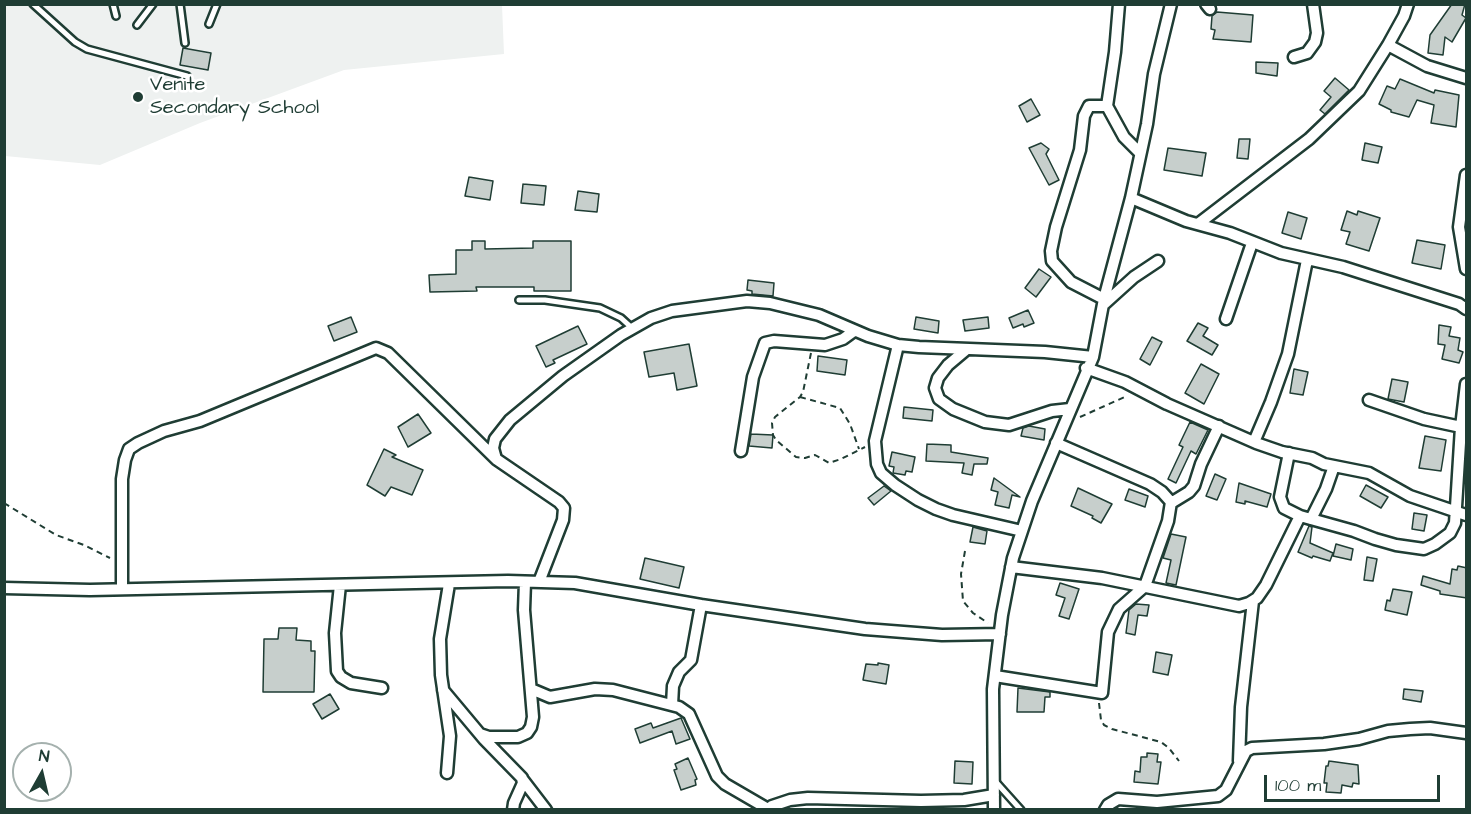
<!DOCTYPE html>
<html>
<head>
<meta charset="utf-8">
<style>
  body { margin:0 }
  #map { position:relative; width:1471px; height:814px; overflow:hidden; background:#fff; font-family:"Architects Daughter",sans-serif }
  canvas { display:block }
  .frame { position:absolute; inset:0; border:6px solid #1f3d34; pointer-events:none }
  .north { position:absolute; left:12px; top:742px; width:60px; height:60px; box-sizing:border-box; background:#fff; border:2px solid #a5b1ae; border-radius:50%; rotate:8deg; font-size:16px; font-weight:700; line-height:24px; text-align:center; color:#1f3d34 }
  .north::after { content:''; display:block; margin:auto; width:21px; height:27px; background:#1f3d34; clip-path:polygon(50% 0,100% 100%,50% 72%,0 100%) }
  .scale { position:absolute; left:1264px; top:775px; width:176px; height:27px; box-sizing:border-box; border:3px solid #1f3d34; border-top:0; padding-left:8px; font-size:18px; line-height:21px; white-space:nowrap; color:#1f3d34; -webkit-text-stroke:4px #fff; paint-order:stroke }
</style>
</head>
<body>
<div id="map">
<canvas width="1471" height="814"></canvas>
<div class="frame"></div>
<div class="north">N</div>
<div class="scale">100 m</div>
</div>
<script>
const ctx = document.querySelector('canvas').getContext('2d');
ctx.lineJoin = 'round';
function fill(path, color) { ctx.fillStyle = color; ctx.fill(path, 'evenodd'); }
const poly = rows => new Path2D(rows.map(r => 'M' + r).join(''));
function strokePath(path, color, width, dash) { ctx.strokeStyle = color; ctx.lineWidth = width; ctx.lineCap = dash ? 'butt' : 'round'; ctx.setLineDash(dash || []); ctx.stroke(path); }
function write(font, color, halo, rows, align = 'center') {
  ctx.font = font + ' "Architects Daughter",sans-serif'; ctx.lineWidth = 5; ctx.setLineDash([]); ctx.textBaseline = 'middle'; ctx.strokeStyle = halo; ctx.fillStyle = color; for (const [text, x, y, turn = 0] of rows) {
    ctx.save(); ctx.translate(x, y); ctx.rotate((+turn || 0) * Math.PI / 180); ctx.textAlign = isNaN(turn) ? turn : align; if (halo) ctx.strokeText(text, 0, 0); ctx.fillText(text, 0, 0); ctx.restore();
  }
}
fill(poly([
  [4,5,502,5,504,54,344,70,200,123,100,165,5,156]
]), '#eef1f0');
const building = poly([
  [1452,4,1465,4,1462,15,1466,18,1452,42,1445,37,1443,55,1428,53,1430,35,1452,4],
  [1217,12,1253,15,1251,42,1213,39,1215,30,1211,29,1212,16,1217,12],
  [183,48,211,53,208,70,180,65,183,48],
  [1256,62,1278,63,1277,76,1256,73,1256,62],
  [1335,78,1349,90,1325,114,1320,110,1331,97,1324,91,1335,78],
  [1400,79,1434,93,1435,90,1459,95,1456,127,1431,123,1434,105,1417,100,1409,117,1391,112,1391,110,1379,104,1387,86,1395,89,1400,79],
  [1031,99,1040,115,1027,122,1019,106,1031,99],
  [1239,139,1250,139,1248,159,1237,158,1239,139],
  [1041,143,1049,149,1046,154,1059,180,1049,185,1029,148,1041,143],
  [1365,143,1382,147,1378,163,1362,160,1365,143],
  [1168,148,1206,153,1202,176,1164,170,1168,148],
  [469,177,493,181,490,200,465,196,469,177],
  [523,184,546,186,544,205,521,203,523,184],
  [578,191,599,194,597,212,575,210,578,191],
  [1347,211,1357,215,1358,211,1380,218,1369,251,1346,244,1350,232,1341,230,1347,211],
  [1288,212,1307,218,1301,239,1282,233,1288,212],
  [1417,240,1445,245,1441,269,1412,263,1417,240],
  [472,241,485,241,485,249,533,248,533,241,571,241,571,291,534,291,534,287,476,287,477,291,430,292,429,275,456,274,456,250,472,250,472,241],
  [1039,269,1051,277,1036,297,1025,288,1039,269],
  [748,280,774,283,773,296,752,294,752,291,747,290,748,280],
  [1028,310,1034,323,1024,327,1023,324,1013,328,1009,318,1028,310],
  [351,317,357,332,334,341,328,326,351,317],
  [916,317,939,321,938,333,914,329,916,317],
  [988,317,989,328,965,331,963,320,988,317],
  [1198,323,1208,328,1203,336,1218,345,1212,355,1187,341,1198,323],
  [1439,325,1451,327,1449,336,1460,338,1458,350,1463,352,1459,363,1442,359,1445,345,1438,344,1439,325],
  [578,326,587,344,553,360,555,363,546,367,536,346,578,326],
  [1152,337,1162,342,1150,365,1140,359,1152,337],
  [689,344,697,386,677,390,674,373,649,377,644,352,689,344],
  [818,356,847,360,845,375,817,371,818,356],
  [1201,364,1219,374,1204,404,1185,393,1201,364],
  [1294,369,1308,372,1303,395,1290,393,1294,369],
  [1392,379,1408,382,1404,402,1388,399,1392,379],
  [904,407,933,410,932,421,903,418,904,407],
  [418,414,431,433,408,447,398,427,418,414],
  [1190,422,1208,430,1196,454,1191,451,1176,483,1168,479,1183,447,1179,445,1190,422],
  [1029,426,1045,429,1044,440,1021,436,1023,428,1029,426],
  [751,434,773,435,772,448,749,446,751,434],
  [1425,436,1446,440,1441,471,1419,468,1425,436],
  [927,444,951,445,951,452,988,458,987,464,974,464,972,475,962,473,964,463,926,461,927,444],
  [384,449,396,455,392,457,423,470,412,495,391,487,385,496,367,485,384,449],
  [892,452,915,457,912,472,906,471,905,475,893,473,894,467,889,466,892,452],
  [1215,474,1226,479,1217,500,1206,496,1215,474],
  [994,478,1020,497,1012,495,1009,508,995,505,998,492,991,490,994,478],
  [1239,483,1271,494,1267,507,1245,501,1245,504,1236,502,1239,483],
  [1366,485,1388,497,1381,508,1360,496,1366,485],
  [884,486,891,491,874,505,868,498,884,486],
  [1078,488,1112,504,1101,523,1092,518,1093,516,1071,506,1078,488],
  [1129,489,1148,496,1145,507,1125,500,1129,489],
  [1414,513,1427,515,1424,531,1412,529,1414,513],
  [1309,526,1312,527,1310,543,1333,553,1330,561,1313,556,1312,558,1298,552,1309,526],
  [973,527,987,531,985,544,970,542,973,527],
  [1171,534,1186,537,1176,585,1166,583,1171,560,1163,558,1171,534],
  [1336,544,1353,549,1351,560,1333,556,1336,544],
  [1367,557,1377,559,1373,581,1364,580,1367,557],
  [645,558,684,567,679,588,640,579,645,558],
  [1458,566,1467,568,1467,598,1440,594,1440,591,1421,585,1423,576,1450,584,1452,569,1457,570,1458,566],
  [1060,583,1079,589,1069,619,1059,616,1065,598,1056,595,1060,583],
  [1393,589,1412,592,1407,615,1385,610,1387,600,1390,601,1393,589],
  [1136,604,1149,605,1147,616,1138,615,1135,635,1126,633,1129,610,1136,604],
  [279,628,297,628,296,640,311,641,311,651,315,651,314,692,263,692,264,639,278,639,279,628],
  [1156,652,1172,655,1168,675,1153,672,1156,652],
  [878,663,889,665,886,684,863,680,866,664,878,665,878,663],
  [1018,688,1050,692,1050,697,1045,697,1044,712,1017,712,1018,688],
  [1404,689,1423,691,1421,702,1403,699,1404,689],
  [330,694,339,709,322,719,313,704,330,694],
  [681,718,690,739,676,744,672,731,640,743,635,729,651,723,653,728,681,718],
  [1147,753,1158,754,1157,762,1161,762,1158,784,1134,782,1135,771,1140,772,1141,757,1147,757,1147,753],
  [688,758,697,779,695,780,696,785,681,790,674,770,677,769,675,764,688,758],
  [955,761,973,762,972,784,954,783,955,761],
  [1329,761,1358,765,1359,784,1353,783,1352,787,1342,785,1341,793,1326,792,1327,783,1324,783,1326,766,1328,766,1329,761]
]);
fill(building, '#c7cfcc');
strokePath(building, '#1f3d34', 1.5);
const service = poly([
  [33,4,75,42,87,49,187,76],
  [113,4,116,16],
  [180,4,185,43],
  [209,24,217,4],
  [137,25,153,4],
  [519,300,545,300,600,308,621,318,632,328],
  [995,781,1021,810]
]);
const minor = poly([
  [1119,4,1115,52,1107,106,1124,137,1140,153],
  [1206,4,1210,9],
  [1388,45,1427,66,1466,78],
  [1294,57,1307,53,1315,42,1317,33,1313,4],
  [1466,175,1459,227,1466,269],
  [1131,198,1186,221,1230,233,1281,253,1343,267,1459,304,1466,309],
  [1198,224,1309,139,1359,91,1388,45,1404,16,1408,4],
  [1104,299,1071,282,1052,261,1051,251,1056,227,1080,150,1084,116,1089,106,1107,106],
  [1103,305,1134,277,1158,261],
  [1226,319,1252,243],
  [898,345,875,441,877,464,881,473,895,485,918,500,936,509,953,515,1022,531],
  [967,349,948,365,938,378,935,388,939,399,953,409,985,422,1009,425,1052,411,1070,409],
  [1086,368,1125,382,1167,404,1256,443,1282,452,1312,458,1324,464,1369,473,1410,496,1466,515],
  [1369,400,1424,419,1461,427],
  [1254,442,1271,402,1288,354,1307,260],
  [741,451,753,377,765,343,774,341,825,345,843,339,854,331],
  [1289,453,1280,497,1284,508,1300,516,1354,531,1375,539,1396,545,1424,549,1435,544,1450,533,1455,523,1461,427,1466,384],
  [1171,503,1189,492,1194,486,1201,464,1219,426],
  [1311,519,1326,489,1334,466],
  [1011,567,1102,578,1239,606,1249,603,1257,598,1266,585,1300,516],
  [539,582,563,520,564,508,559,502,496,459,493,448,495,439,510,420,563,376,621,335,651,318,672,311,747,301,770,303,819,315,868,336,898,345,919,347,1045,352,1093,357],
  [340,585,335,633,337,671,341,677,351,683,382,688],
  [4,588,90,590,508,581,575,583,701,605,865,629,942,635,1000,634],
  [122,589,122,479,125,460,129,449,138,443,164,431,200,421,376,348,388,353,496,459],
  [995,676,1102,693,1108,632,1119,609,1145,586,1168,521,1171,502,1162,492,1150,484,1056,443],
  [531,689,550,697,595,689,613,690,679,707,689,714,717,776,725,784,768,809],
  [443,690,484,739,522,778,523,783,514,803,513,810],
  [672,705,673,686,679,672,691,660,701,605],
  [480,734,489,737,518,737,527,733,531,727,533,717,524,610,525,582],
  [1239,761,1241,707,1253,601],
  [447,773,450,736,441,675,440,639,449,584],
  [523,780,546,810],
  [767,810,772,806,790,800,808,798,921,801,964,800,994,795],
  [994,810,993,689,1002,615,1013,558,1032,501,1093,357,1104,299,1131,198,1147,124,1154,74,1171,4],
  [1105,810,1108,805,1118,799,1157,802,1218,796,1226,790,1246,751,1252,748,1324,744,1359,739,1388,731,1410,729,1430,728,1466,733]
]);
strokePath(service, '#1f3d34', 10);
strokePath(minor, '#1f3d34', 15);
strokePath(poly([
  [811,353,803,392,800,397,775,417,772,423,773,435,776,440,796,457,805,458,815,455,829,463,841,459,865,447],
  [800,397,840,408,850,424,859,449],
  [1080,417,1127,396],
  [4,503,56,535,84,545,110,558],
  [965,551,961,574,963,601,973,613,988,623],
  [1099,703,1101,720,1104,725,1112,729,1161,742,1169,748,1179,761]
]), '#1f3d34', 2, [6, 4.5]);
strokePath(service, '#fff', 5);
strokePath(minor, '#fff', 10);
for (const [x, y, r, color] of [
  [138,97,6,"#1f3d34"]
]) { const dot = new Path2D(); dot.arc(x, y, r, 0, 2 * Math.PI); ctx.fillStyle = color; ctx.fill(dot); strokePath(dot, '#fff', 2); }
write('20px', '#1f3d34', '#fff', [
  ["Venite",150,86],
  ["Secondary School",150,109]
], 'left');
</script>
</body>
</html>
